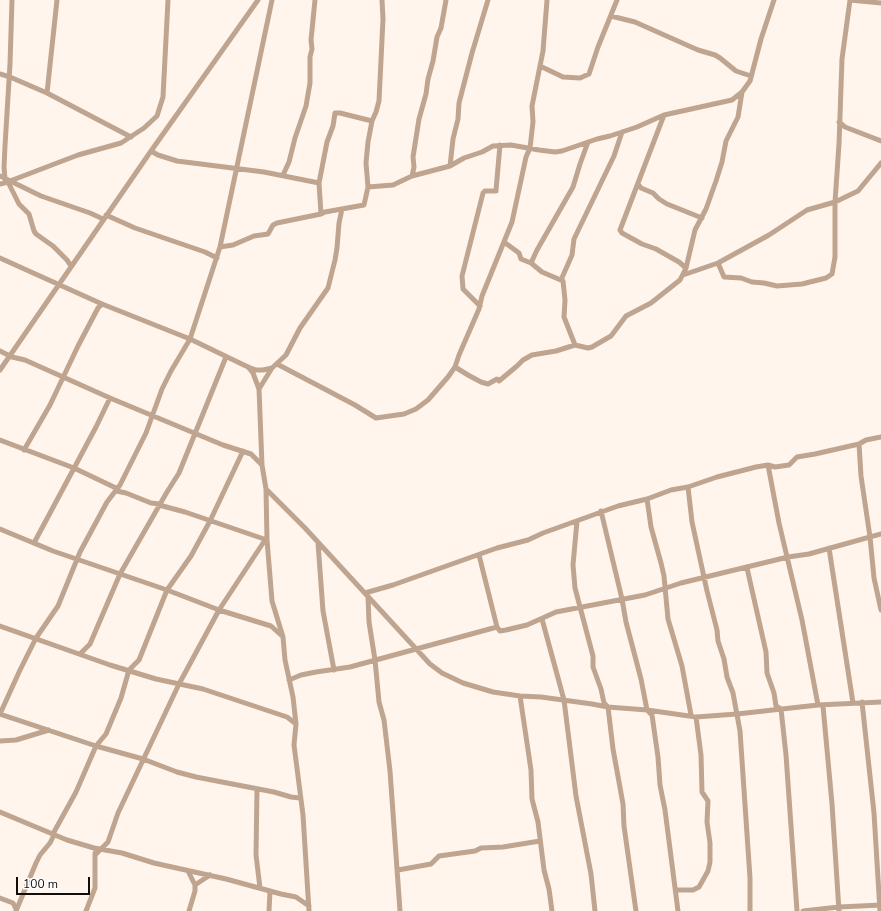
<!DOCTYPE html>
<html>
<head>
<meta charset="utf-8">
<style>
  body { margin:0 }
  #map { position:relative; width:881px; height:911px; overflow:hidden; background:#fff5ec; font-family:"Nunito Sans",sans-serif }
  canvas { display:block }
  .scale { position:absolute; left:16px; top:877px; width:74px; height:18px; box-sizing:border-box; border:2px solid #100d0a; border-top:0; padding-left:5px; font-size:12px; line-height:14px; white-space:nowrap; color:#100d0a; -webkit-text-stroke:3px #fff; paint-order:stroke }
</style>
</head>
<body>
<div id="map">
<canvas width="881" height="911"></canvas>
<div class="scale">100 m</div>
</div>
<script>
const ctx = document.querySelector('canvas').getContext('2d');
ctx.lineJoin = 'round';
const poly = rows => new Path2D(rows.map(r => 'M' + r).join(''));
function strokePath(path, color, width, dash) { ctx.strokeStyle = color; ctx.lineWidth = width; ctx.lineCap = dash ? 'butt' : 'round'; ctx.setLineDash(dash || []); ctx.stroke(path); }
strokePath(poly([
  [850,0,881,3],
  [611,16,635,22,698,50,715,55,720,58,736,71,751,76],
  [540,66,563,77,580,78,589,74,598,47,617,0],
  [0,74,10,77,47,93,131,137],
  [47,93,57,0],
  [664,115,620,230,622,233,642,244,656,249,679,262,686,268],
  [839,122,845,127,881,141],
  [151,151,158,155,177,161,264,172,319,183],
  [450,166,453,139,458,119,459,103,472,53,488,0],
  [283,175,289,162,295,138,306,106,310,83,310,57,312,49,311,40,315,0],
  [0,176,41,196,90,213,103,219],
  [412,176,414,167,413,157,419,119,426,94,428,79,433,61,437,37,441,28,446,0],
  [5,179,4,167,5,146,10,64,12,0],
  [7,180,19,204,29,214,34,231,36,234,53,246,67,260,71,266],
  [10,181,78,155,121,143,144,128,157,116,163,97,168,0],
  [0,184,8,182],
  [638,184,641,188,653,193,659,199,667,204,702,218],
  [368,187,393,185,412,176,450,166,464,158,482,152,493,146,511,145,539,150,555,152,562,151,597,139,610,136,637,127,664,115,732,100,742,92,750,81,761,39,774,0],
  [321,214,319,183,327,142,333,126,335,113,340,113,372,121],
  [106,215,135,228,205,252,217,258],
  [504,242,519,253,521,259,531,263,542,272,563,281,565,300,564,317,575,345],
  [220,247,233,245,254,236,268,234,273,225,277,223,321,214,325,212,364,205,368,187,366,163,368,142,372,121,376,112,379,101,383,19,382,0],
  [0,258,102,304,190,339,248,367,256,370,263,370,272,368,286,355,300,328,328,288,335,260,337,248,339,223,342,209],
  [531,263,537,250,573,187,580,164,588,142],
  [718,263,724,277,741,278,752,282,764,283,777,286,802,284,826,278,832,274,835,257,835,202,839,144,842,59,850,0],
  [683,275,718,263,769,235,807,210,835,202,858,191,881,163],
  [561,280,572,255,574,239,614,156,622,132],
  [480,306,463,289,462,276,483,193,485,191,496,191,496,190,500,145],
  [0,351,12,357,25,360,110,398,223,445,251,454,262,465],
  [277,364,355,405,376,418,404,414,416,409,428,400,448,377,455,367,459,355,479,309,482,296,512,222,526,157,530,148,533,122,532,106,543,51,547,0],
  [248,367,253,373,259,389,262,465,266,489,267,540,272,601,283,637,285,660,293,697,296,724,294,745,303,815,309,911],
  [455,367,468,375,481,382,488,384,497,379,499,381,517,366,523,360,532,355,556,351,575,345,588,348,592,347,611,336,626,316,651,303,680,280,686,268,695,230,706,209,716,181,722,162,726,141,738,117,742,92],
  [0,370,151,151,258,0],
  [259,389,272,368],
  [0,440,74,468,118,489],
  [859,444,861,476,870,537,874,578,881,610],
  [24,450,50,405,78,346,98,308,102,304],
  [768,465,779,523,802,620,818,705],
  [688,487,692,522,707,591,717,630,718,641,724,659,727,677,733,693,740,731,750,878,750,911],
  [266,489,305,528,430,664,442,673,463,683,493,692,520,696,541,697,592,704,608,707,647,710,696,717,737,714,818,705,881,702],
  [116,491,126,493,151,503,160,504],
  [647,499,651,527,661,563,664,576,668,619,682,666,691,715],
  [159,505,185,512,267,540],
  [601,511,622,599,626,622,641,679,647,710,652,715,658,757,660,785,665,810,678,911],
  [577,521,573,565,575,588,593,656,593,667,601,689,604,703,608,707,613,749,623,804,624,826,636,911],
  [0,529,53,551,167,590,219,610,271,626,281,635],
  [34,543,96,427,110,398],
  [318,543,323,611,334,670],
  [829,548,853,703],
  [479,555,497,627],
  [747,568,766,652,767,673,774,693,776,706,781,709,786,755,797,911],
  [365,593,393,585,497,548,528,540,543,533,618,506,647,499,671,490,688,487,717,477,756,467,768,465,775,467,789,465,797,457,815,454,859,444,866,440,881,437],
  [368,597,369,622,375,660,379,702,384,720,390,771,400,911],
  [542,619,564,700,576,796,591,874,595,911],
  [0,626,110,665,156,679,203,689,287,717,296,724],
  [80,654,90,644,120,574,167,492,179,473,226,357],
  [289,680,301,675,316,672,350,667,497,627,500,631,506,630,527,625,556,612,645,595,681,583,788,557,809,554,881,534],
  [520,696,531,770,532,799,538,822,544,870,549,889,552,911],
  [862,702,874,813,880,911],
  [823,706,832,804,839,911],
  [0,714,20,670,36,638,58,606,80,552,107,502,120,485,146,433,162,389,171,371,190,339,220,247,272,0],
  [0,714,96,746,143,759,177,772,196,777,274,792,291,797,300,798],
  [0,741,16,740,49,730],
  [257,789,256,855,260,888],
  [0,812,67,840,94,848,122,853,154,863,226,879,281,894,296,897,309,906],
  [96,854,108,842,118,813,179,684,219,610,265,540],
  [398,870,431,864,439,856,475,851,481,848,503,847,540,841],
  [188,871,195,885,195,891,189,911],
  [195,885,210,875],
  [676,890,693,890,699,887,708,871,710,862,710,843,707,822,708,801,702,792,701,755,696,717],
  [0,898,13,903,16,909],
  [16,911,36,863,40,855,50,843,54,835,54,832,76,792,96,746,106,734,121,698,129,670,139,660,167,590,191,556,210,521,243,451],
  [86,911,95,888,95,853],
  [269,911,270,891],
  [803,911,839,907,881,905]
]), '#bfa590', 5);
</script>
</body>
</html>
